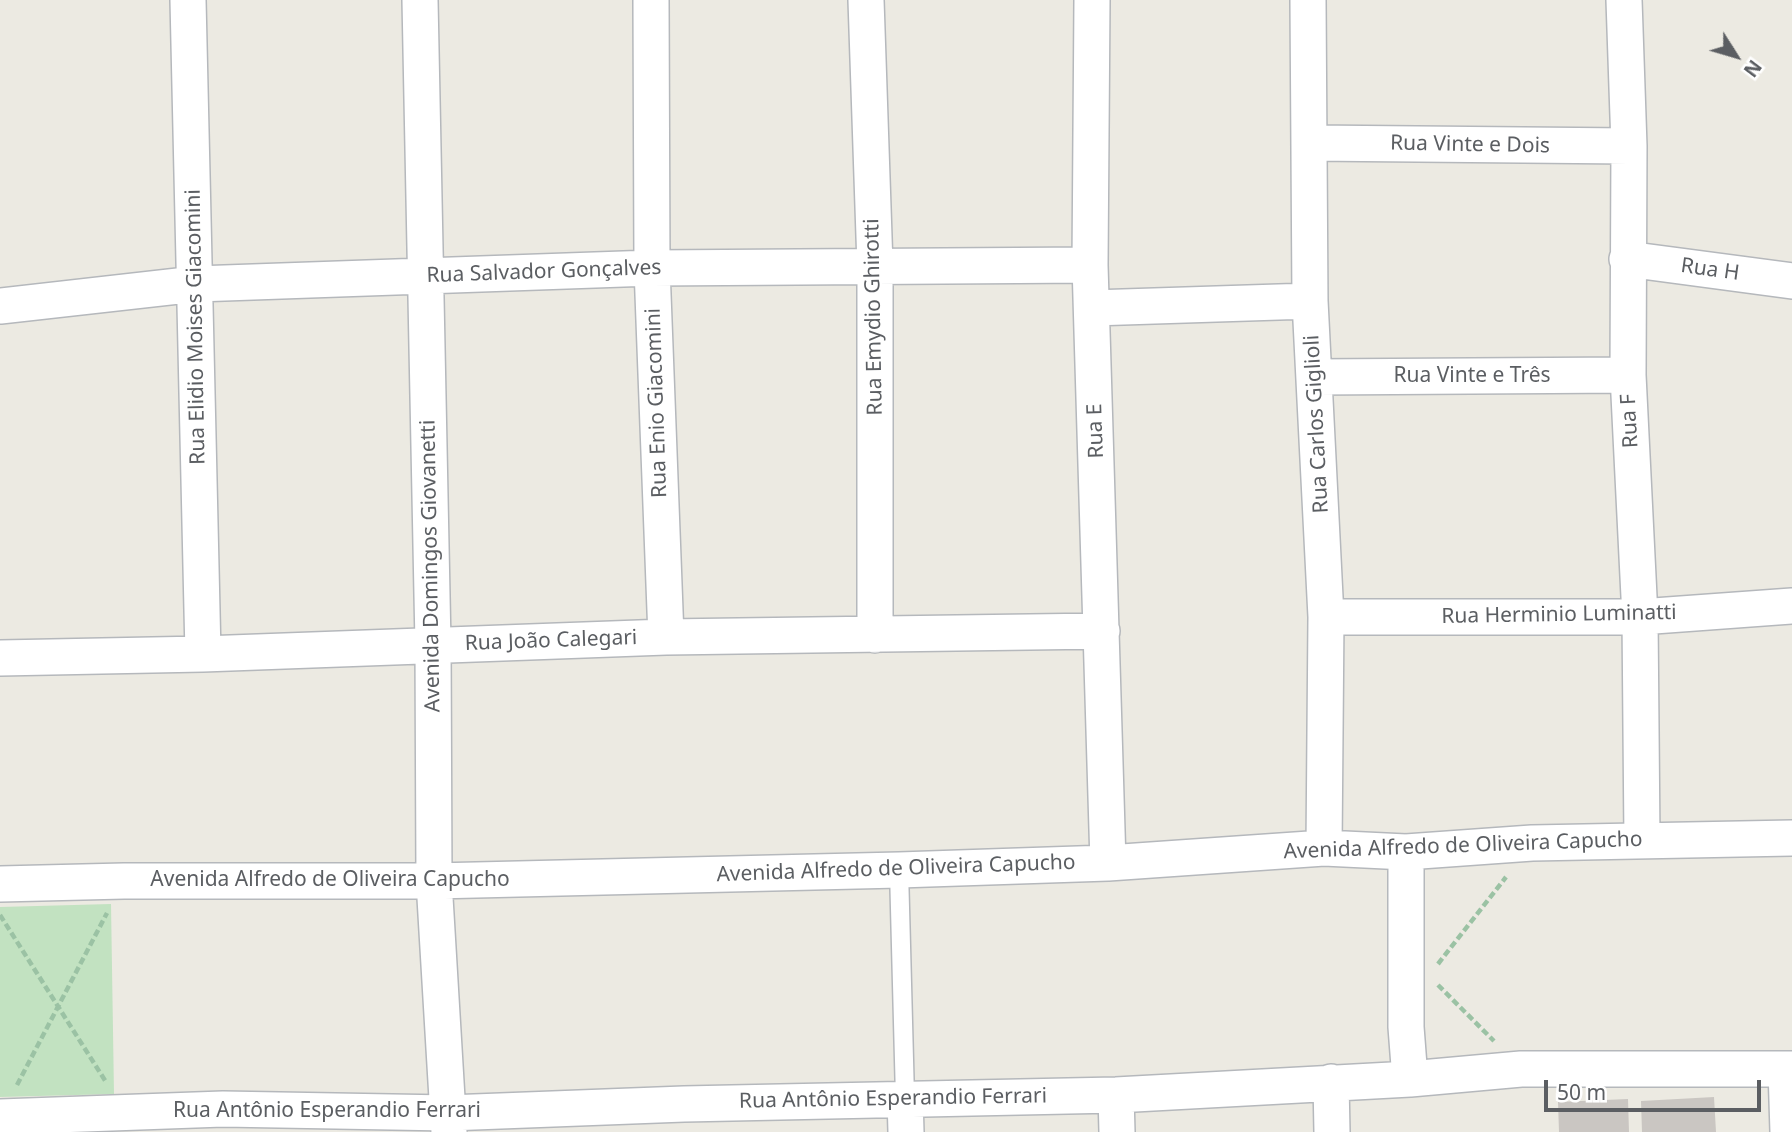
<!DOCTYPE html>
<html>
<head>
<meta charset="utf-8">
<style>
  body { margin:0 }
  #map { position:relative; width:1792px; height:1132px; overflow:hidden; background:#eceae2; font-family:"Noto Sans",sans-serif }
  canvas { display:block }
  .north { position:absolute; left:1701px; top:21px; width:70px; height:70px; -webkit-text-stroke:5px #fff; paint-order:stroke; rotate:127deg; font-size:19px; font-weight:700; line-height:28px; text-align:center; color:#5b5e62 }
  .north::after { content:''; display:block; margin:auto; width:24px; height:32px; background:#5b5e62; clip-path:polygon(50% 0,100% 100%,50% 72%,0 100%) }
  .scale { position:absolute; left:1544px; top:1080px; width:217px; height:32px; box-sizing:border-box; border:4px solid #5b5e62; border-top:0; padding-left:9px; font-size:21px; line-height:24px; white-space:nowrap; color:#5b5e62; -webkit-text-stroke:5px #fff; paint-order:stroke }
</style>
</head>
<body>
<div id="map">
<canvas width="1792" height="1132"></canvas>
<div class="north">N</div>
<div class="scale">50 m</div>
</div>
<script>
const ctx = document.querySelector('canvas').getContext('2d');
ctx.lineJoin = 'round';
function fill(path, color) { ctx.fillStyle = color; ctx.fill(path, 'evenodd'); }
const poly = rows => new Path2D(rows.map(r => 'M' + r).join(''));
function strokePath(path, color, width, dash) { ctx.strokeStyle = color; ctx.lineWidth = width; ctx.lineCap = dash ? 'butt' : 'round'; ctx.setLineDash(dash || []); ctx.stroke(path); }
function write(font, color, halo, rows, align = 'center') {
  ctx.font = font + ' "Noto Sans",sans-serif'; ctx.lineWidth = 5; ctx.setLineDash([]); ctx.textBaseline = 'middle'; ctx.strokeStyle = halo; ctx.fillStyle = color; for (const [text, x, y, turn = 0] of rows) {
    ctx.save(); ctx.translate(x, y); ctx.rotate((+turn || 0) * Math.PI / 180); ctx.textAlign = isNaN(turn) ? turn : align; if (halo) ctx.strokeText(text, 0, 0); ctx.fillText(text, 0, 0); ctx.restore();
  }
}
fill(poly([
  [111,904,114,1094,0,1097,0,907]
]), '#c2e2c1');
fill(poly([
  [1714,1097,1716,1132,1642,1132,1641,1101],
  [1628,1099,1629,1132,1559,1132,1558,1102]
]), '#cac6c2');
const service = poly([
  [899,870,905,1098]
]);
const minor = poly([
  [188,0,203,654],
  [420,0,433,644,434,881,449,1132],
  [651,0,652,268,666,637],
  [866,0,875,266,875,635],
  [1092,0,1090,265,1108,863],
  [1308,0,1310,301,1326,617,1324,848],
  [1624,0,1629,146,1628,375,1640,617,1642,841],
  [1311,143,1629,146],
  [1627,259,1792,281],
  [0,306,196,284,652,268,1090,265],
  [1092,308,1310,301],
  [1315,377,1628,375],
  [1326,617,1640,617,1792,606],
  [0,658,203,654,666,637,1102,631],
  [1406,852,1406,1027,1410,1079],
  [0,884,124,881,434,881,899,870,1108,863,1324,848,1406,852,1532,843,1792,838],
  [1786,1069,1788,1132],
  [1331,1082,1332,1132],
  [1116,1095,1117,1132],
  [905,1098,906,1132],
  [0,1117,223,1109,448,1113,684,1104,1116,1095,1410,1079,1521,1069,1792,1069]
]);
strokePath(service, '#b5b8bc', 21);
strokePath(minor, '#b5b8bc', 38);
strokePath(poly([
  [0,915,106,1082],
  [1438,964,1506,877],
  [1438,985,1494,1041],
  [17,1085,107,913]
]), '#9bc2a4', 4.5, [7, 3.5]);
strokePath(service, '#fff', 18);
strokePath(minor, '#fff', 35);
write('21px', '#5b5e62', '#fff', [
  ["Rua Vinte e Dois",1470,145,1],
  ["Rua H",1710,270,8],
  ["Rua Salvador Gonçalves",544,272,-2],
  ["Rua Emydio Ghirotti",874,317,-91],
  ["Rua Elidio Moises Giacomini",196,327,-91],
  ["Rua Vinte e Três",1472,376],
  ["Rua Enio Giacomini",657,403,-92],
  ["Rua F",1630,421,-93],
  ["Rua Carlos Giglioli",1317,424,-93],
  ["Rua E",1096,431,-92],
  ["Avenida Domingos Giovanetti",431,566,-91],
  ["Rua Herminio Luminatti",1559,615,-1],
  ["Rua João Calegari",551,641,-2],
  ["Avenida Alfredo de Oliveira Capucho",1463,846,-2],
  ["Avenida Alfredo de Oliveira Capucho",896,869,-2],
  ["Avenida Alfredo de Oliveira Capucho",330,880],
  ["Rua Antônio Esperandio Ferrari",893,1099,-1],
  ["Rua Antônio Esperandio Ferrari",327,1111]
]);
</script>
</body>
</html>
